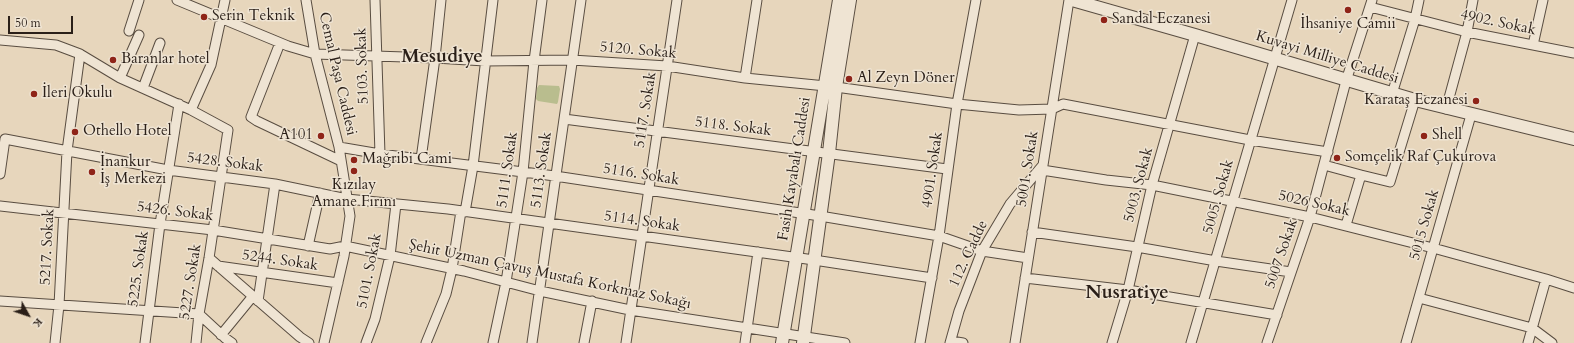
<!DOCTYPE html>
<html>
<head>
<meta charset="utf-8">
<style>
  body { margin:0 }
  #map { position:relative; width:1574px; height:343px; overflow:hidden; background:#e7d6bc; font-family:Cardo,serif }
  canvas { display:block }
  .north { position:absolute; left:8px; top:295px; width:40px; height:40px; -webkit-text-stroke:3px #efe4d3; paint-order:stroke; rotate:130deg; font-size:11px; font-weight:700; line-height:16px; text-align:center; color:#2a1f18 }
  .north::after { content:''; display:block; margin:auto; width:14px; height:18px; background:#2a1f18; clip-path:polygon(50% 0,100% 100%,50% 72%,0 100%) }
  .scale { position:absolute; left:8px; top:16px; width:65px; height:18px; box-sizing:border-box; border:2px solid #2a1f18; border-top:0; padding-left:5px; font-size:12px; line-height:14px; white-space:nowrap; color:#2a1f18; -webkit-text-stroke:3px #efe4d3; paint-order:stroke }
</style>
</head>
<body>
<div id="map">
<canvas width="1574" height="343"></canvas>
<div class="north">K</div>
<div class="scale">50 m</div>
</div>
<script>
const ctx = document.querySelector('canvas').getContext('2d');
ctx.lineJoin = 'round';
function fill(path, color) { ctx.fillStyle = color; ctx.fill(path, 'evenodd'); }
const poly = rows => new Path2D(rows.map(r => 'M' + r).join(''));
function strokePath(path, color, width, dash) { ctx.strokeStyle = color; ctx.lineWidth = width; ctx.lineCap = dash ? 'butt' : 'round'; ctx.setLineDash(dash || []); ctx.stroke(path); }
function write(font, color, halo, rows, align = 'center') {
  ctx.font = font + ' Cardo,serif'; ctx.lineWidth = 3; ctx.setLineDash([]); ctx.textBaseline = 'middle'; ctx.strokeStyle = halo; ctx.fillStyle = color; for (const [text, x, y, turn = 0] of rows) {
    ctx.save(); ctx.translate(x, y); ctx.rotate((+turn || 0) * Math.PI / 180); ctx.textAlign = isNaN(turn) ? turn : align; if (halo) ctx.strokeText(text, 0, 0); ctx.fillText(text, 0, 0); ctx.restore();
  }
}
fill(poly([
  [539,85,559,86,560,89,558,102,557,104,538,101,536,99,537,88]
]), '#b9bd8e');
const minor = poly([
  [177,0,288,46,315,54,435,58,485,61,572,60,667,66,745,78,836,87,957,104,1019,110,1052,109,1063,104,1250,140,1328,152],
  [306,0,315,54,339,147,350,216,344,256,324,343],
  [375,0,380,154],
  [1370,7,1467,32,1574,53],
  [129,31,139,0],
  [0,40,56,45,80,54,120,78,191,110,228,130,209,258,199,314,196,343],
  [280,43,251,117,257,121,341,161],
  [1533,45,1543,0],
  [120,78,139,35],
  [745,78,757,0],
  [143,88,160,43],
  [1392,94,1415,19,1419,0],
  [1446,109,1467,32,1473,0],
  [191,110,211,65,225,0],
  [564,119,947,169],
  [339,147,380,154,555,176,820,216,939,236,982,251,1028,258],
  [421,159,435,58,441,0],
  [1324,165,1361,175],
  [1042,170,1106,180,1152,185,1310,217,1433,248,1546,279,1574,288],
  [0,174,5,139,168,170,275,184,347,199,448,209,814,260,932,278],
  [0,206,213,230,330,249,345,246,464,271,540,291,630,310,845,343],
  [465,212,473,166,493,0],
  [1346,225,1361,175,1390,182,1415,100],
  [1032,232,1137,247,1216,261,1291,272],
  [308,246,320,193],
  [209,258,300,337,309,343],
  [218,266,338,283],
  [1025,278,1128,290,1277,315],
  [1419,298,1532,328,1552,343],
  [0,301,199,314,225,338,232,343],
  [258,301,275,184],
  [221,335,253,296],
  [951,341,963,343],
  [55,343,59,305,67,151,80,54],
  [145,343,160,224,179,104],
  [366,343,375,319,390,256,396,204],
  [426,343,446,294,452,269,461,211],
  [493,343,506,282,523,172,534,61,542,0],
  [532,343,581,0],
  [584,343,592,301],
  [626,343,677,0],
  [745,343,758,252],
  [920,343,939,236,957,104,976,0],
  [950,343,959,311,982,251,1010,204,1043,165],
  [1015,343,1069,0],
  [1112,343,1128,290,1152,185,1195,35],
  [1191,343,1292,0],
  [1267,343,1310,217,1346,81,1372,0],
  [1406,343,1471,115],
  [1528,343,1546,279]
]);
const tertiary = poly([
  [1072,0,1195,35,1415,100,1574,139],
  [782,343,839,0],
  [803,343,829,153,836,87,850,0]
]);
strokePath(minor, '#594d41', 11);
strokePath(tertiary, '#594d41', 14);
strokePath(minor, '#efe4d3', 9);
strokePath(tertiary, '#efe4d3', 12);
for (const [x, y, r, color] of [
  [1348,10,4,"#8f2418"],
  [204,17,4,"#8f2418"],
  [1104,20,4,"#8f2418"],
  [113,60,4,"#8f2418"],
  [849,79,4,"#8f2418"],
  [34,94,4,"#8f2418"],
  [1476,101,4,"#8f2418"],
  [75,132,4,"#8f2418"],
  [321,136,4,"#8f2418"],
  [1424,136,4,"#8f2418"],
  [1337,158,4,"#8f2418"],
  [354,160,4,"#8f2418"],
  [354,171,4,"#8f2418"],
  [92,172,4,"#8f2418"]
]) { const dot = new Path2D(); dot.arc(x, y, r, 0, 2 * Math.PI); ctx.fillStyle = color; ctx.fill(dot); strokePath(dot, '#efe4d3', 1.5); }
write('15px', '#2a1f18', '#efe4d3', [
  ["Serin Teknik",212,17],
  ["Sandal Eczanesi",1112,20],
  ["İhsaniye Camii",1348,25,"center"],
  ["Baranlar hotel",121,60],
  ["Al Zeyn Döner",857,79],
  ["İleri Okulu",42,94],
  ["Karataş Eczanesi",1468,101,"right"],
  ["Othello Hotel",83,132],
  ["A101",313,136,"right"],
  ["Shell",1432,136],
  ["Somçelik Raf Çukurova",1345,158],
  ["Mağribi Cami",362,160],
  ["İnankur",100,163],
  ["İş Merkezi",100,180],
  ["Kızılay",354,186,"center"],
  ["Amane Fırını",354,203,"center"]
], 'left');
write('15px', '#2a1f18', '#efe4d3', [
  ["4902. Sokak",1498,23,12],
  ["5120. Sokak",638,51,5],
  ["Kuvayi Milliye Caddesi",1327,58,17],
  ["5103. Sokak",363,66,-92],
  ["Cemal Paşa Caddesi",337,74,77],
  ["5117. Sokak",646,110,-81],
  ["5118. Sokak",733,127,7],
  ["5428. Sokak",225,163,7],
  ["Fasih Kayabalı Caddesi",795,169,-81],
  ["5001. Sokak",1028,169,-81],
  ["5111. Sokak",508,170,-82],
  ["5113. Sokak",542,170,-82],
  ["4901. Sokak",933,170,-82],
  ["5116. Sokak",641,175,9],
  ["5003. Sokak",1139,185,-75],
  ["5005. Sokak",1219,197,-74],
  ["5026 Sokak",1314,204,13],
  ["5426. Sokak",175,212,7],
  ["5114. Sokak",642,222,8],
  ["5015 Sokak",1425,225,-74],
  ["5217. Sokak",48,247,-87],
  ["112. Cadde",969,254,-65],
  ["5007 Sokak",1282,254,-71],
  ["5244. Sokak",280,261,8],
  ["5225. Sokak",139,269,-82],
  ["5101. Sokak",370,271,-79],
  ["Şehit Uzman Çavuş Mustafa Korkmaz Sokağı",550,275,12],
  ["5227. Sokak",191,282,-81]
]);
write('bold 19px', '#2a1f18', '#efe4d3', [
  ["Mesudiye",442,58],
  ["Nusratiye",1127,294]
]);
</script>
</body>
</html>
